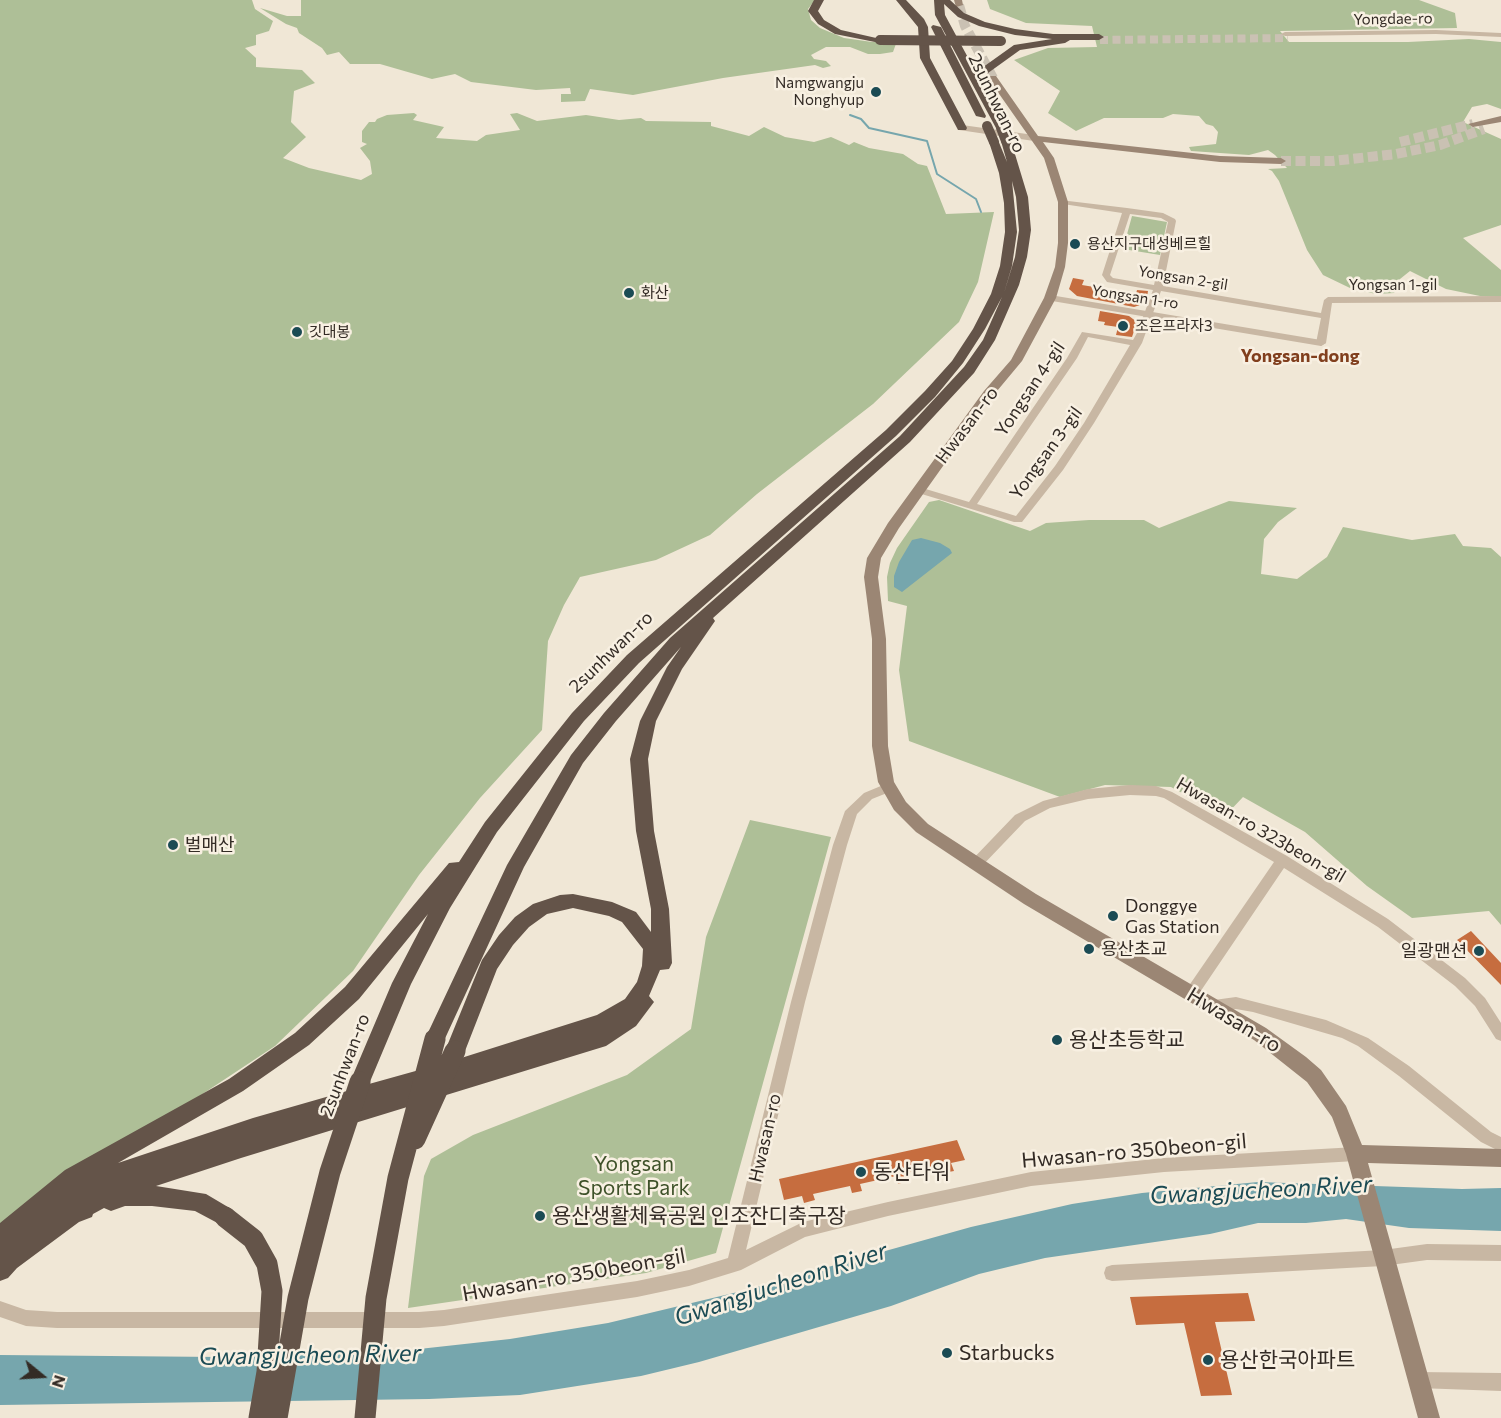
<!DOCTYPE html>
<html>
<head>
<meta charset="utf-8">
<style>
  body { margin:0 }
  #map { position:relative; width:1501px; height:1418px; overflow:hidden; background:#f0e7d6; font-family:Commissioner,sans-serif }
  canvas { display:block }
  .north { position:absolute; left:12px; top:1346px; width:60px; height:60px; -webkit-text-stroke:4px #f8f0e2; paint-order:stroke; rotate:108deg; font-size:16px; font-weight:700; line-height:24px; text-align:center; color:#332b25 }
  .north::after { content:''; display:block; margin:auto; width:21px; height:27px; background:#332b25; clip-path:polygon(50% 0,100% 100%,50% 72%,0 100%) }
</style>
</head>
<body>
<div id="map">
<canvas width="1501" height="1418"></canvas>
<div class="north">N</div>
</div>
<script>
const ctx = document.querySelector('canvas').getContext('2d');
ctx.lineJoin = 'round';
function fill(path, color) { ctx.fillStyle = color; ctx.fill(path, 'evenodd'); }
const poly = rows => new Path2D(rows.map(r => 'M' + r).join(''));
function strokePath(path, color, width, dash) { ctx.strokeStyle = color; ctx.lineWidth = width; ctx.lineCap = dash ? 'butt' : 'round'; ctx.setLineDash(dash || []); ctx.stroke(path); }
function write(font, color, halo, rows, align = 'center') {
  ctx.font = font + ' Commissioner,"Noto Sans KR",sans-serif'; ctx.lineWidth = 5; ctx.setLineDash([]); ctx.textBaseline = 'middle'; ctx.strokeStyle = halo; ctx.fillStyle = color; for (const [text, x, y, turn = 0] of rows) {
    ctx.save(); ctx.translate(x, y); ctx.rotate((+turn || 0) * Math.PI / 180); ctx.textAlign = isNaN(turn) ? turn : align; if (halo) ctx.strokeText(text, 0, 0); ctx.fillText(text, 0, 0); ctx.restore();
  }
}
fill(poly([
  [0,0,252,0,255,9,273,21,269,31,256,35,256,45,245,48,256,58,256,67,302,70,315,83,294,91,291,122,306,137,283,158,309,168,361,180,372,174,370,161,360,148,367,144,362,142,362,131,369,122,375,122,377,119,387,115,414,113,417,115,413,120,444,127,436,138,477,141,486,135,520,130,510,114,517,113,537,121,586,115,619,120,641,118,646,121,711,122,711,126,749,136,764,127,785,137,814,142,831,137,849,145,854,142,869,148,903,154,918,164,927,166,946,214,994,212,978,282,959,322,873,404,757,494,710,535,656,560,580,577,564,605,548,641,542,730,480,798,419,875,353,971,275,1046,0,1228],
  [301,0,815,0,808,9,811,20,820,28,844,38,872,42,897,41,893,52,880,54,868,54,850,47,826,47,811,55,814,59,826,61,831,66,823,68,815,65,723,78,633,95,590,89,585,101,561,102,561,94,571,94,570,88,536,90,471,82,455,74,432,79,380,64,350,64,339,52,327,55,322,48,299,33,297,28,286,24,260,8,287,16,301,16],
  [987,0,1419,0,1455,13,1457,28,1280,31,1289,42,1408,42,1469,39,1501,42,1501,109,1487,104,1472,107,1463,122,1501,139,1501,225,1463,238,1501,270,1501,297,1480,296,1446,289,1410,271,1400,279,1394,293,1376,294,1350,288,1323,275,1307,250,1279,181,1272,171,1268,169,1287,168,1275,155,1268,150,1249,155,1191,151,1189,147,1216,144,1218,132,1213,126,1206,124,1199,116,1173,114,1163,118,1104,118,1076,131,1048,113,1060,91,1014,60,1048,48,1097,47,1092,26,1026,23,990,9],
  [1132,216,1167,222,1160,255,1123,249],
  [939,500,1030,531,1046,523,1089,520,1144,520,1159,528,1229,501,1297,508,1278,522,1264,539,1261,574,1297,579,1327,557,1343,527,1412,540,1455,534,1463,546,1491,548,1501,557,1501,925,1489,911,1412,918,1367,886,1305,832,1243,797,1225,816,1171,787,1105,785,1060,797,909,741,899,670,907,606,888,601,887,577,890,563,897,548,929,502],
  [750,820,831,837,716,1253,646,1273,408,1308,424,1176,431,1159,473,1135,627,1075,691,1029,706,937]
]), '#aebf97');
fill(poly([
  [921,538,940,543,950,549,952,553,902,592,894,587,894,576,899,562,912,540],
  [1258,1182,1462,1189,1501,1188,1501,1231,1409,1228,1346,1219,1306,1223,1258,1223,1210,1234,1045,1258,979,1274,891,1306,699,1362,641,1376,520,1395,429,1399,0,1405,0,1355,219,1357,401,1351,510,1339,608,1323,746,1290,971,1227,1072,1204,1142,1193]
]), '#76a6ad');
strokePath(poly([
  [850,115,861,119,869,128,927,141,937,174,976,199,981,212]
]), '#76a6ad', 2);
fill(poly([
  [1073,278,1084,280,1082,285,1136,294,1137,290,1148,291,1146,303,1134,307,1077,296,1069,289],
  [1100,311,1129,316,1137,322,1132,337,1116,335,1118,327,1104,325,1105,322,1098,321],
  [1471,931,1501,963,1501,985,1457,940],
  [957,1140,965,1160,951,1163,954,1171,943,1173,940,1166,906,1173,909,1181,898,1184,896,1176,860,1184,862,1191,852,1193,850,1186,813,1194,815,1200,804,1203,802,1196,784,1200,779,1179],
  [1248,1293,1255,1321,1215,1322,1232,1395,1201,1396,1184,1323,1136,1325,1130,1297]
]), '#c66d3f');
strokePath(poly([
  [1100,40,1288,38]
]), '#cac1b3', 8, [8, 4.5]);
strokePath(poly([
  [959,5,965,26,993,78],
  [1400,142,1473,124],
  [1281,161,1333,161,1396,154,1440,145,1484,129]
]), '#cac1b3', 10, [10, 4.5]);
fill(poly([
  [1060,200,1127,208,1163,213,1175,219,1176,221,1163,286,1321,313,1324,300,1328,297,1501,296,1501,302,1332,303,1326,343,1321,346,1316,343,1321,318,1161,291,1142,343,1094,423,1063,470,1022,522,1014,522,915,492,914,490,915,488,919,487,969,502,1067,358,1082,332,1133,340,1137,333,1153,290,1107,282,1102,275,1122,213,1063,204,1059,202,1060,200],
  [1130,214,1161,218,1168,222,1154,285,1113,278,1110,275,1130,214],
  [1088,337,1130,345,1084,423,1055,466,1016,516,977,504,1077,358,1088,337],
  [888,783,892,785,894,788,892,791,872,799,857,814,847,845,805,1002,746,1250,803,1222,888,1202,1031,1172,1164,1158,1356,1147,1361,1149,1364,1154,1361,1159,1356,1161,1164,1172,1031,1186,888,1216,805,1237,741,1270,689,1286,637,1297,444,1326,419,1328,57,1328,26,1326,0,1317,0,1301,26,1310,57,1312,419,1312,444,1310,637,1281,689,1270,728,1258,791,1002,833,845,845,811,864,793,888,783],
  [1130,785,1156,786,1172,792,1287,856,1388,919,1465,978,1485,998,1501,1023,1501,1041,1496,1039,1475,1006,1455,986,1378,927,1284,868,1196,998,1191,1000,1186,998,1184,994,1186,990,1274,862,1164,798,1156,796,1130,795,1088,799,1050,808,1025,821,980,868,975,869,970,868,968,864,1015,815,1043,801,1088,789,1130,785],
  [1236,997,1326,1020,1368,1038,1409,1066,1491,1132,1501,1137,1501,1152,1481,1142,1399,1076,1358,1046,1342,1038,1253,1012,1236,1009,1214,1012,1209,1010,1207,1006,1209,1002,1214,1000,1236,997],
  [1427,1244,1501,1245,1501,1261,1427,1260,1383,1266,1112,1281,1106,1279,1104,1273,1106,1267,1112,1265,1383,1250,1427,1244],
  [1418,1372,1501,1373,1501,1391,1418,1388,1412,1386,1410,1380,1412,1374,1418,1372]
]), '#c8b7a3');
fill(poly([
  [1436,30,1501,33,1501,37,1436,34,1285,36,1281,34,1285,32,1436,30],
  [962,125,1034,135,1038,138,1034,141,959,130,958,128,962,125],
  [1050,295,1321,340,1326,343,1321,346,1046,300,1045,298,1050,295]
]), '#c8b7a3');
fill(poly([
  [954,0,962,0,963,5,956,7,954,0],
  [990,76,996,76,1038,136,1220,156,1281,158,1286,161,1281,164,1220,162,1043,142,1054,158,1068,202,1068,243,1065,267,1056,298,1022,361,992,397,899,528,881,558,878,577,886,639,888,746,894,782,906,802,928,824,1036,894,1266,1028,1306,1057,1321,1070,1346,1106,1362,1145,1501,1149,1501,1167,1368,1163,1440,1418,1418,1418,1346,1154,1332,1117,1307,1082,1254,1040,1024,904,916,832,894,810,878,782,872,746,872,639,864,577,867,558,888,523,984,391,1011,360,1044,298,1055,267,1058,243,1058,202,1044,158,988,78,990,76],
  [1501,116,1501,122,1473,127,1468,124,1501,116]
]), '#9b8674');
fill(poly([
  [814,0,824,0,818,11,824,20,841,30,885,40,880,43,835,34,818,24,808,11,814,0],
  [896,0,906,0,924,19,928,27,930,58,967,128,966,130,958,130,957,128,920,58,918,27,896,0],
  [934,0,950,0,964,13,985,22,1015,29,1053,34,1099,34,1104,37,1099,40,1070,40,1065,43,1020,50,988,73,991,93,989,95,1006,128,1001,131,996,128,935,15,934,0],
  [944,4,958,17,979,26,1015,35,1052,39,1014,45,979,70,979,78,945,15,944,4],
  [933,25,941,27,986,116,985,118,976,116,931,27,933,25],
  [1006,138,1011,141,1028,197,1031,230,1027,257,1019,285,995,340,974,373,910,442,713,618,715,621,682,669,656,721,648,759,654,831,669,909,672,963,669,969,660,970,649,996,654,1002,636,1026,606,1046,241,1158,156,1186,206,1194,233,1210,236,1217,233,1224,225,1227,195,1211,152,1206,125,1206,111,1211,104,1208,93,1214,92,1217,79,1222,17,1268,8,1278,0,1281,0,1223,65,1170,229,1079,295,1033,345,987,449,863,459,862,485,822,572,713,627,655,886,430,925,391,952,361,973,329,991,294,1000,266,1005,232,1004,203,999,173,989,142,994,139,998,140,1007,162,1001,141,1006,138],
  [1012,181,1016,197,1019,230,1015,257,1004,293,1012,266,1017,232,1012,181],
  [1002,297,983,340,964,367,900,436,670,638,604,713,571,755,507,865,425,1039,428,1045,435,1048,442,1045,524,867,583,763,616,721,681,647,667,667,640,721,630,759,636,831,651,909,651,932,636,912,612,902,573,894,560,895,533,904,515,917,499,935,482,960,445,1051,448,1057,455,1060,369,1084,411,984,450,908,497,832,584,721,639,663,896,436,935,397,963,363,985,329,1002,297],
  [573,908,609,916,622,922,643,949,642,966,637,982,625,999,597,1015,458,1059,462,1057,465,1051,497,969,513,945,529,927,547,914,573,908],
  [428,914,392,983,350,1082,354,1089,253,1118,118,1163,243,1091,309,1045,359,999,428,914]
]), '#645449');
strokePath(poly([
  [880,40,1001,41],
  [987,126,994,142],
  [1001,128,1006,141]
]), '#645449', 10);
strokePath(poly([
  [415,1139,455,1051],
  [225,1217,253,1239,267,1264,272,1291,267,1372,259,1418],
  [277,1418,298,1298,330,1172,360,1082],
  [365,1418,376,1298,398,1178,435,1039]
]), '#645449', 21);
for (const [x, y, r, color] of [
  [876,92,6,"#1b4b54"],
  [1075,244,6,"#1b4b54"],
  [629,293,6,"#1b4b54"],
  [1123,326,6,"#1b4b54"],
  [297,332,6,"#1b4b54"],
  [173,845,6,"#1b4b54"],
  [1113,916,6,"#1b4b54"],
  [1089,949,6,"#1b4b54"],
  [1479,951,6,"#1b4b54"],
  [1057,1040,6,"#1b4b54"],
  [861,1172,6,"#1b4b54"],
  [540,1216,6,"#1b4b54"],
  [947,1353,6,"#1b4b54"],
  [1208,1360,6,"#1b4b54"]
]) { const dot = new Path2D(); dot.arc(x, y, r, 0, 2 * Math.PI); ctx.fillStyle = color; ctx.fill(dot); strokePath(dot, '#f8f0e2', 2); }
write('15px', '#332b25', '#f8f0e2', [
  ["Yongdae-ro",1393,19,-1],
  ["Yongsan 2-gil",1183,278,9],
  ["Yongsan 1-gil",1393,285],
  ["Yongsan 1-ro",1135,297,9]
]);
write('15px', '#332b25', '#f8f0e2', [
  ["Namgwangju",864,83,"right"],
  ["Nonghyup",864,100,"right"],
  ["용산지구대성베르힐",1087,244],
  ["화산",641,293],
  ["조은프라자3",1135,326],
  ["깃대봉",309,332]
], 'left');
write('18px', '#332b25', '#f8f0e2', [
  ["2sunhwan-ro",997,103,64],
  ["Yongsan 4-gil",1030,389,-56],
  ["Hwasan-ro",967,425,-53],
  ["Yongsan 3-gil",1046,453,-54],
  ["2sunhwan-ro",611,652,-44],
  ["Hwasan-ro 323beon-gil",1261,830,30],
  ["2sunhwan-ro",345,1065,-69],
  ["Hwasan-ro",765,1138,-77]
]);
write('bold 18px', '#813f1e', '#f8f0e2', [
  ["Yongsan-dong",1300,356]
]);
write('18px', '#332b25', '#f8f0e2', [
  ["벌매산",185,845],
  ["Donggye",1125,906],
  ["Gas Station",1125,927],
  ["용산초교",1101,949],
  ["일광맨션",1467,951,"right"]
], 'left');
write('21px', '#332b25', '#f8f0e2', [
  ["Hwasan-ro",1234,1020,31],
  ["Hwasan-ro 350beon-gil",1134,1151,-5],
  ["Hwasan-ro 350beon-gil",574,1275,-10]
]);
write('21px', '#332b25', '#f8f0e2', [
  ["용산초등학교",1069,1040],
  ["동산타워",873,1172],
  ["용산생활체육공원 인조잔디축구장",552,1216],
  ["Starbucks",959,1353],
  ["용산한국아파트",1220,1360]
], 'left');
write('21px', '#3e5129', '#f8f0e2', [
  ["Yongsan",634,1164],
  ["Sports Park",634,1188]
]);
write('italic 24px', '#1b4b54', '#f8f0e2', [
  ["Gwangjucheon River",1261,1190,-3],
  ["Gwangjucheon River",781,1284,-18],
  ["Gwangjucheon River",310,1355,-1]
]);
</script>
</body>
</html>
